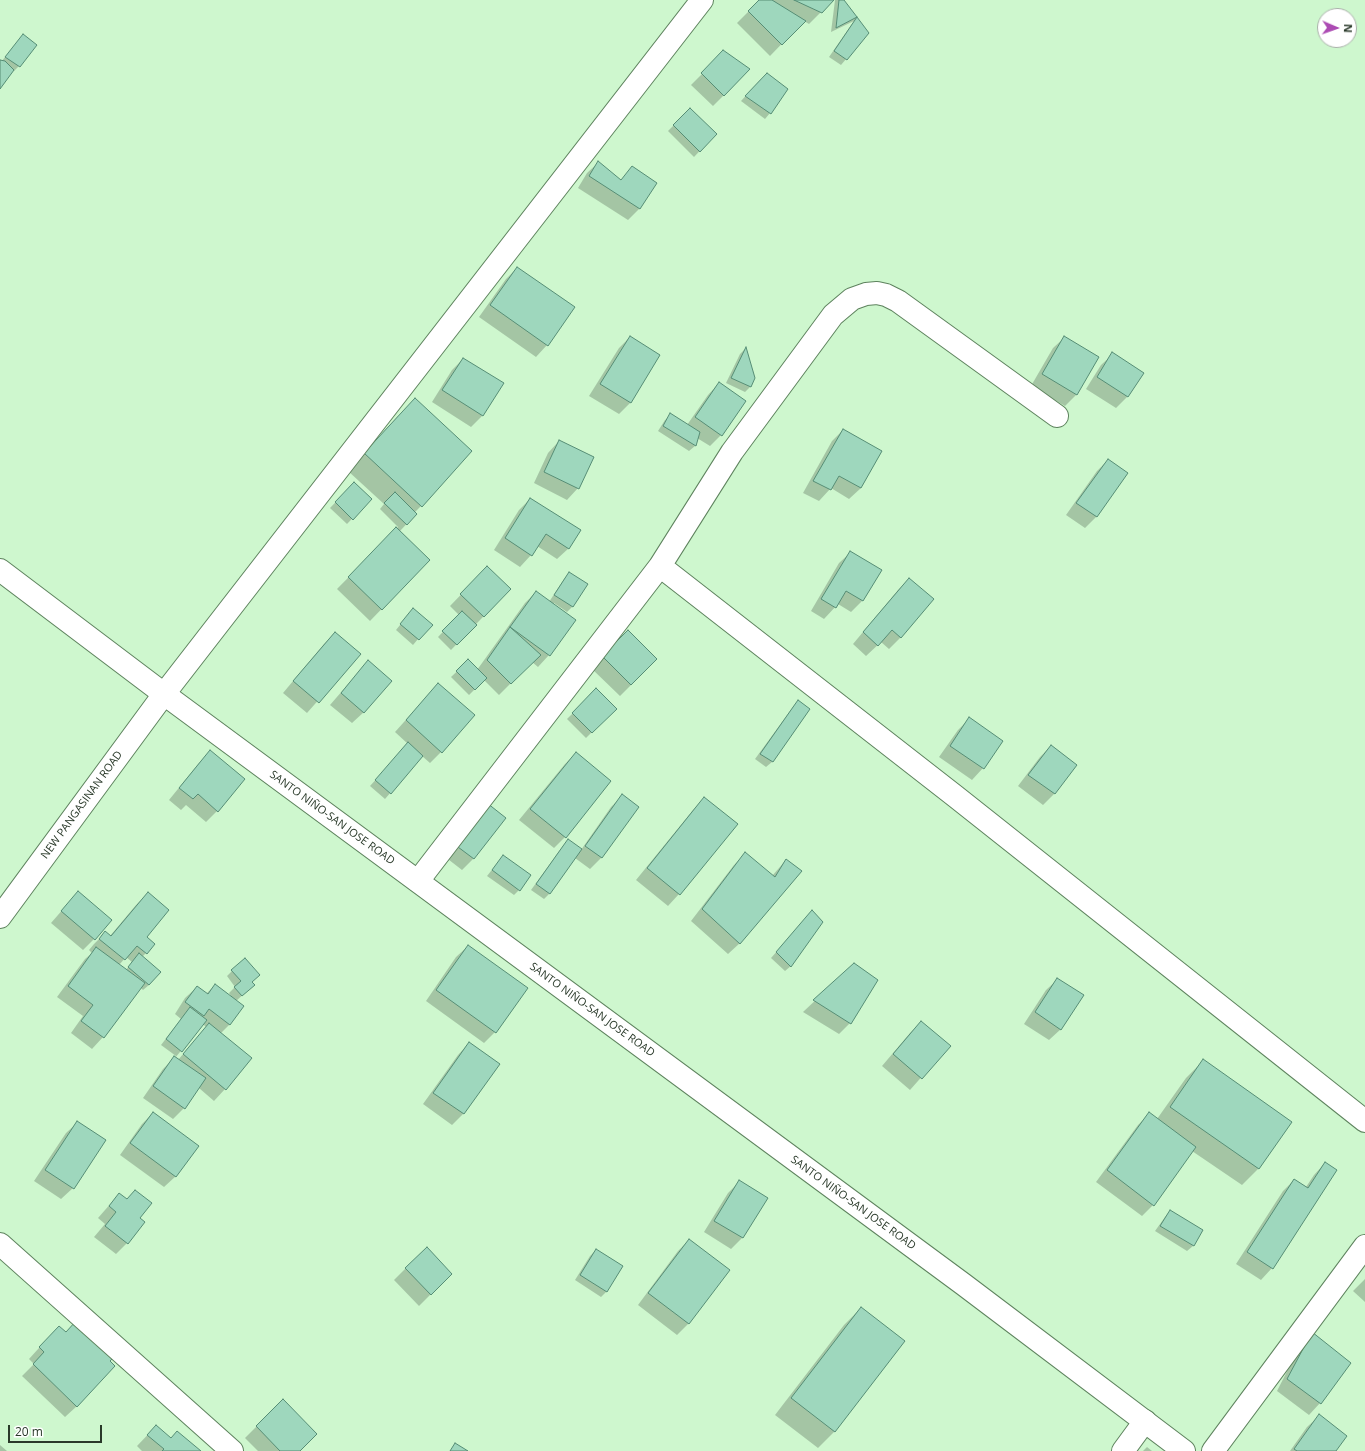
<!DOCTYPE html>
<html>
<head>
<meta charset="utf-8">
<style>
  body { margin:0 }
  #map { position:relative; width:1365px; height:1451px; overflow:hidden; background:#cef7ce; font-family:"Open Sans",sans-serif }
  canvas { display:block }
  .north { position:absolute; left:1317px; top:8px; width:40px; height:40px; box-sizing:border-box; background:#fff; border:1px solid #a9b0a9; border-radius:50%; rotate:92deg; font-size:11px; font-weight:700; line-height:16px; text-align:center; color:#293929 }
  .north::after { content:''; display:block; margin:auto; width:14px; height:18px; background:#ac4bb3; clip-path:polygon(50% 0,100% 100%,50% 72%,0 100%) }
  .scale { position:absolute; left:8px; top:1425px; width:94px; height:18px; box-sizing:border-box; border:2px solid #293929; border-top:0; padding-left:5px; font-size:12px; line-height:14px; white-space:nowrap; color:#293929; -webkit-text-stroke:3px #fff; paint-order:stroke }
</style>
</head>
<body>
<div id="map">
<canvas width="1365" height="1451"></canvas>
<div class="north">N</div>
<div class="scale">20 m</div>
</div>
<script>
const ctx = document.querySelector('canvas').getContext('2d');
ctx.lineJoin = 'round';
function fill(path, color) { ctx.fillStyle = color; ctx.fill(path, 'evenodd'); }
const poly = rows => new Path2D(rows.map(r => 'M' + r).join(''));
function strokePath(path, color, width, dash) { ctx.strokeStyle = color; ctx.lineWidth = width; ctx.lineCap = dash ? 'butt' : 'round'; ctx.setLineDash(dash || []); ctx.stroke(path); }
function write(font, color, halo, rows, align = 'center') {
  ctx.font = font + ' "Open Sans",sans-serif'; ctx.lineWidth = 4; ctx.setLineDash([]); ctx.textBaseline = 'middle'; ctx.strokeStyle = halo; ctx.fillStyle = color; for (const [text, x, y, turn = 0] of rows) {
    ctx.save(); ctx.translate(x, y); ctx.rotate((+turn || 0) * Math.PI / 180); ctx.textAlign = isNaN(turn) ? turn : align; if (halo) ctx.strokeText(text, 0, 0); ctx.fillText(text, 0, 0); ctx.restore();
  }
}
fill(poly([
  [760,0,833,0,809,24,804,21,770,56,737,23],
  [835,0,843,0,868,33,841,65,829,57,854,21,831,32],
  [23,35,19,66,14,71,12,70,0,87,0,61,1,62],
  [724,52,749,70,713,106,691,85],
  [761,79,787,89,770,113,765,119,741,101],
  [690,109,716,134,694,157,668,131],
  [599,162,620,181,633,167,656,183,639,209,628,220,578,188,587,173],
  [517,268,573,307,547,345,536,357,479,317,506,279],
  [630,337,659,355,630,403,619,414,589,396,619,348],
  [1065,337,1097,358,1076,395,1065,406,1031,386,1053,348],
  [745,349,754,377,750,387,745,392,726,383,740,354],
  [1113,354,1142,373,1127,397,1116,408,1086,389,1101,365],
  [463,359,502,384,482,416,471,427,432,402,452,370],
  [719,383,721,435,710,446,697,438,695,446,689,451,658,431,665,420,671,415,687,425,708,395],
  [398,416,421,506,414,513,416,514,400,531,429,560,370,621,337,589,398,527,380,509,384,504,348,471],
  [843,430,881,452,861,488,849,499,831,488,819,501,803,493,832,441],
  [559,441,578,488,567,500,534,483,548,453],
  [1108,460,1127,474,1096,517,1085,528,1066,515,1097,471],
  [354,483,371,499,347,524,330,508],
  [530,499,569,548,557,559,537,546,531,555,520,567,494,550,519,510],
  [851,552,880,570,862,601,851,612,838,604,824,619,811,611,839,563],
  [569,573,587,585,572,607,567,612,554,603,553,605,574,620,549,655,538,667,532,662,499,695,484,680,469,695,451,677,468,661,477,670,525,603,536,592,549,602,564,579],
  [476,579,510,589,451,650,438,637,459,615,450,606],
  [909,579,932,599,900,638,889,649,881,642,866,656,853,644,898,590],
  [408,615,418,639,413,645,396,630],
  [628,632,631,685,620,696,591,668],
  [335,633,359,654,307,713,283,693,324,644],
  [368,661,364,712,352,723,330,705],
  [438,684,441,752,430,763,422,756,385,799,370,786,408,744,395,732],
  [596,690,615,709,586,738,567,719],
  [798,701,809,709,772,762,766,767,755,759,793,707],
  [969,719,1001,741,983,768,972,780,939,757,958,730],
  [1051,746,1076,765,1054,794,1043,805,1018,786,1040,757],
  [210,752,217,811,206,822,186,805,181,810,169,800,199,763],
  [576,753,610,782,565,837,554,848,519,820,565,764],
  [622,796,637,807,601,858,590,869,575,858,549,894,544,899,531,890,563,846,568,841,581,850,611,807],
  [704,798,736,824,679,894,668,906,636,880,693,810],
  [475,816,504,818,473,859,462,870,444,856],
  [745,854,772,876,786,860,740,943,728,954,691,921,734,865],
  [503,856,519,890,514,895,487,876],
  [78,892,94,939,83,950,51,923],
  [148,893,146,953,142,957,149,985,143,990,140,987,103,1037,92,1049,71,1033,83,1016,57,997,85,959,92,953,89,950,94,944,105,933,110,936,136,905],
  [126,957,132,962,126,970,119,965],
  [807,917,791,966,785,971,771,958],
  [468,946,495,1032,484,1043,426,1001,456,957],
  [854,964,850,1023,839,1034,803,1012],
  [232,971,251,982,254,985,236,1001,230,1024,221,1033,225,1089,214,1101,199,1088,184,1108,173,1119,143,1098,163,1069,176,1056,161,1045,181,1019,175,1014,185,998,197,987,206,994,215,985,233,999,229,993,235,987,227,976],
  [203,1024,206,1027,178,1060,175,1058],
  [1058,979,1061,1029,1049,1040,1024,1024,1046,990],
  [921,1022,949,1046,910,1090,882,1066,910,1033],
  [469,1043,498,1064,463,1114,452,1125,423,1104,458,1055],
  [1203,1061,1259,1168,1242,1185,1192,1151,1153,1205,1142,1216,1096,1182,1138,1125,1149,1114,1157,1119,1186,1078],
  [153,1113,176,1176,164,1187,120,1155,142,1124],
  [78,1122,73,1188,61,1199,34,1181,66,1133],
  [1325,1163,1272,1268,1261,1280,1236,1264,1283,1191,1294,1180,1306,1187,1314,1175],
  [739,1182,766,1199,742,1238,731,1249,704,1232,728,1193],
  [119,1194,126,1200,138,1219,127,1243,116,1254,94,1237,105,1224,98,1218],
  [1170,1211,1202,1231,1193,1246,1187,1251,1155,1231,1165,1217],
  [689,1240,689,1323,677,1335,638,1305,678,1251],
  [426,1248,451,1274,419,1306,394,1280],
  [596,1250,622,1267,606,1292,601,1297,575,1280,590,1256],
  [1365,1279,1365,1302,1353,1291],
  [861,1308,904,1342,834,1432,818,1448,775,1415,844,1325],
  [1312,1333,1320,1403,1309,1415,1277,1391,1301,1344],
  [48,1338,77,1406,65,1417,22,1376,34,1364,29,1359],
  [283,1400,298,1451,258,1451,245,1438],
  [1319,1416,1335,1451,1290,1451,1307,1427],
  [156,1426,171,1439,199,1451,142,1451,137,1446],
  [0,1445,7,1451,0,1451],
  [1147,1447,1152,1451,1143,1451]
]), '#0003');
const building = poly([
  [759,0,772,0,806,21,782,45,748,11,759,0],
  [794,0,834,0,822,13,794,0],
  [839,0,844,0,857,17,836,28,839,0],
  [857,17,869,33,847,60,834,51,857,17],
  [23,34,37,45,20,67,5,57,23,34],
  [723,50,750,69,724,96,701,73,723,50],
  [0,60,5,61,14,70,0,89,0,60],
  [767,73,788,89,771,114,745,96,767,73],
  [690,108,717,134,700,152,673,125,690,108],
  [598,161,621,180,632,166,657,183,640,209,589,176,598,161],
  [517,267,575,307,548,346,490,305,517,267],
  [630,336,660,355,631,403,600,384,630,336],
  [1064,336,1099,357,1077,395,1042,374,1064,336],
  [746,347,755,378,751,387,731,378,746,347],
  [1112,352,1144,373,1128,397,1097,377,1112,352],
  [463,358,504,383,483,416,442,390,463,358],
  [719,382,746,401,722,436,695,417,719,382],
  [415,398,472,451,422,507,364,453,415,398],
  [670,413,700,432,696,446,663,426,670,413],
  [843,429,882,451,861,488,839,476,831,490,813,481,843,429],
  [559,440,594,457,579,489,544,472,559,440],
  [1108,459,1128,473,1097,517,1076,503,1108,459],
  [354,482,372,499,353,520,335,502,354,482],
  [395,492,417,514,407,525,384,503,395,492],
  [530,498,581,530,569,549,546,534,532,556,505,538,530,498],
  [396,527,430,560,382,610,348,577,396,527],
  [850,551,882,570,863,601,846,591,836,608,821,599,850,551],
  [487,566,511,589,484,617,460,594,487,566],
  [569,572,588,584,573,607,554,595,569,572],
  [909,578,934,599,901,638,892,630,878,646,863,632,909,578],
  [536,591,576,620,550,656,510,627,536,591],
  [413,608,433,625,419,640,400,624,413,608],
  [462,611,477,625,457,645,442,631,462,611],
  [510,627,541,655,511,684,487,660,510,627],
  [628,630,657,659,631,685,602,656,628,630],
  [335,632,361,654,319,703,293,681,335,632],
  [468,659,487,678,475,690,456,671,468,659],
  [368,660,392,681,364,713,341,693,368,660],
  [438,683,475,715,442,753,406,720,438,683],
  [596,688,617,709,592,733,572,713,596,688],
  [798,700,810,709,773,762,760,754,798,700],
  [969,717,1003,741,984,769,950,746,969,717],
  [408,742,423,756,391,794,375,780,408,742],
  [1051,745,1077,765,1055,794,1028,775,1051,745],
  [210,750,245,779,218,812,198,794,193,799,179,788,210,750],
  [576,752,611,781,566,838,530,809,576,752],
  [622,794,639,807,602,858,585,846,622,794],
  [704,797,738,824,680,895,647,868,704,797],
  [487,803,506,818,474,859,454,844,487,803],
  [568,839,582,849,550,894,536,884,568,839],
  [745,852,775,877,786,859,802,871,740,944,702,909,745,852],
  [503,855,531,875,520,891,492,870,503,855],
  [78,891,112,920,95,940,61,911,78,891],
  [148,892,169,910,147,937,155,944,147,954,137,946,125,960,99,939,105,931,111,936,148,892],
  [812,910,823,922,791,967,776,952,812,910],
  [468,945,528,988,496,1033,436,990,468,945],
  [96,947,145,983,104,1038,81,1021,93,1005,68,986,96,947],
  [139,953,161,972,149,985,128,967,139,953],
  [245,958,260,975,252,982,255,985,242,996,234,987,241,981,231,970,245,958],
  [854,963,878,980,851,1024,813,1000,854,963],
  [1057,978,1084,995,1061,1030,1035,1012,1057,978],
  [215,984,244,1006,230,1025,209,1009,204,1016,185,1002,197,986,208,994,215,984],
  [190,1007,207,1020,182,1052,166,1039,190,1007],
  [921,1021,951,1046,922,1079,893,1054,921,1021],
  [209,1023,252,1058,226,1090,183,1054,209,1023],
  [469,1042,500,1064,464,1114,433,1093,469,1042],
  [174,1056,206,1078,185,1109,153,1086,174,1056],
  [1203,1059,1292,1122,1259,1169,1170,1107,1203,1059],
  [153,1112,199,1146,176,1177,130,1143,153,1112],
  [1149,1112,1196,1147,1154,1206,1107,1170,1149,1112],
  [77,1121,106,1140,74,1189,45,1170,77,1121],
  [1325,1162,1337,1170,1273,1269,1247,1252,1294,1179,1308,1188,1325,1162],
  [739,1180,768,1198,743,1238,714,1221,739,1180],
  [135,1190,152,1203,140,1218,145,1222,128,1244,105,1226,116,1212,109,1206,119,1193,127,1199,135,1190],
  [1170,1210,1203,1230,1194,1246,1160,1226,1170,1210],
  [689,1239,730,1270,689,1324,648,1293,689,1239],
  [427,1247,452,1274,431,1295,405,1268,427,1247],
  [596,1249,623,1266,607,1292,580,1275,596,1249],
  [861,1307,905,1341,835,1432,791,1398,861,1307],
  [76,1321,114,1357,110,1361,115,1366,77,1407,33,1364,44,1352,39,1347,59,1326,66,1332,76,1321],
  [1312,1332,1351,1363,1321,1404,1287,1379,1312,1332],
  [283,1399,317,1434,300,1451,280,1451,256,1426,283,1399],
  [1319,1414,1347,1436,1336,1451,1297,1451,1294,1449,1319,1414],
  [156,1425,171,1438,177,1431,201,1451,162,1451,164,1449,147,1435,156,1425],
  [455,1443,468,1451,450,1451,455,1443]
]);
fill(building, '#9ed7bd');
strokePath(building, '#568d75', 1);
const minor = poly([
  [660,566,732,452,833,315,852,299,866,294,877,293,886,295,898,301,1057,416],
  [164,694,702,0],
  [418,881,660,566,955,796,1365,1121],
  [0,1244,232,1451],
  [1123,1451,1145,1421],
  [1213,1451,1365,1246]
]);
const secondary = poly([
  [0,570,164,694,963,1284,1184,1451],
  [0,917,164,694]
]);
strokePath(minor, '#5e835e', 24);
strokePath(secondary, '#5e835e', 24);
strokePath(minor, '#fff', 22);
strokePath(secondary, '#fff', 22);
write('11px', '#293929', '#fff', [
  ["NEW PANGASINAN ROAD",82,805,-54],
  ["SANTO NIÑO-SAN JOSE ROAD",332,818,36],
  ["SANTO NIÑO-SAN JOSE ROAD",592,1010,36],
  ["SANTO NIÑO-SAN JOSE ROAD",853,1203,36]
]);
</script>
</body>
</html>
